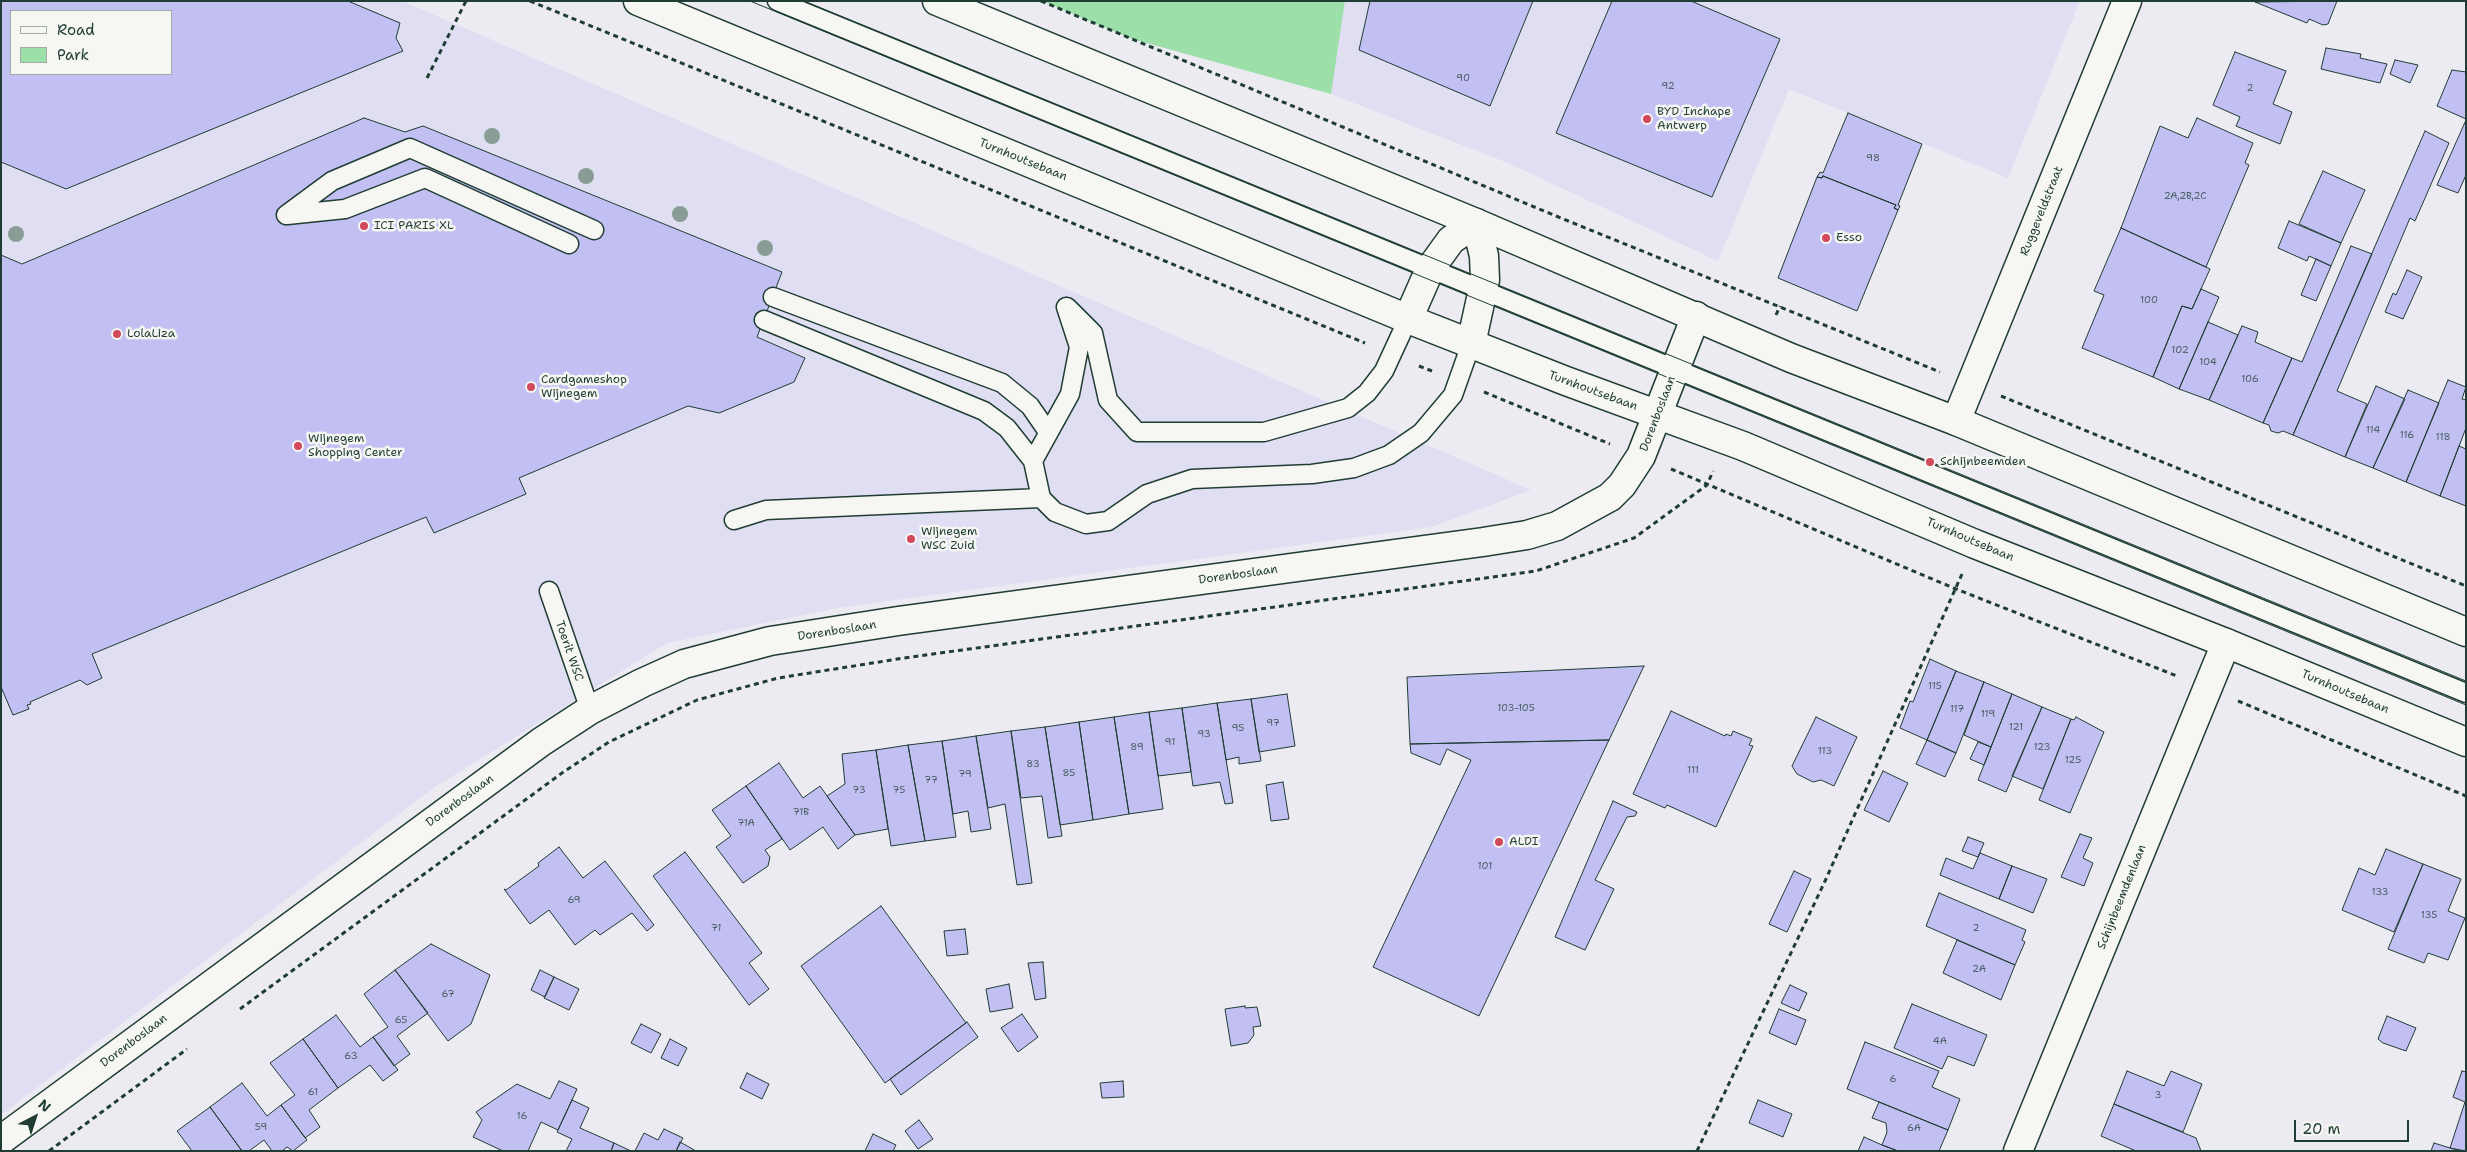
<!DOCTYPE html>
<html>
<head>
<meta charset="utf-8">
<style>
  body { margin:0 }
  #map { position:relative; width:2467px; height:1152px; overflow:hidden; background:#ecebf2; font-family:"Shantell Sans",sans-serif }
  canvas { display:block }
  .frame { position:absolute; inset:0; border:2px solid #1f3d34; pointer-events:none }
  .legend { position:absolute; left:10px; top:10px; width:162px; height:65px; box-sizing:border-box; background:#f6f6f2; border:1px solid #a0aca6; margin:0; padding:6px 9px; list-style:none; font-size:15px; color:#1f3d34 }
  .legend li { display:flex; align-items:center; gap:10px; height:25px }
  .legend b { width:25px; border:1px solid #a0aca6 }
  .north { position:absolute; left:10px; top:1092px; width:50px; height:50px; -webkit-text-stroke:4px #f6f6f2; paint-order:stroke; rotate:40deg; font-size:14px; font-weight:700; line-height:20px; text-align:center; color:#1f3d34 }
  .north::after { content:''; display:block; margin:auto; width:18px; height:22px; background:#1f3d34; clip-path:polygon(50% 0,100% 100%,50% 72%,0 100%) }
  .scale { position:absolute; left:2294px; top:1120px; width:115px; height:22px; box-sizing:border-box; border:2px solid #1f3d34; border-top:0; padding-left:6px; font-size:15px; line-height:18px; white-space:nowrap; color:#1f3d34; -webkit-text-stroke:4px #f6f6f2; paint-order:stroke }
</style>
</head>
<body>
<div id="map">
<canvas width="2467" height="1152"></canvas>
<div class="frame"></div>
<ul class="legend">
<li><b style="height:6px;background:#f6f6f2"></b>Road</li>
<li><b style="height:14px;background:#9ddfa9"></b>Park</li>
</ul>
<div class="north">N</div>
<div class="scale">20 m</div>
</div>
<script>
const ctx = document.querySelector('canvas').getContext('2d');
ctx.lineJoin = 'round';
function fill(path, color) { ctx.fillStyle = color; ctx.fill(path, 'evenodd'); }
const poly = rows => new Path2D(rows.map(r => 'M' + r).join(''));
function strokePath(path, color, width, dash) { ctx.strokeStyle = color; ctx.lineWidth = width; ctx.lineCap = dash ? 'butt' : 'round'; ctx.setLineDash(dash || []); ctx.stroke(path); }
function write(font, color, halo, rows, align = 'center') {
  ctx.font = font + ' "Shantell Sans",sans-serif'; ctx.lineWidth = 5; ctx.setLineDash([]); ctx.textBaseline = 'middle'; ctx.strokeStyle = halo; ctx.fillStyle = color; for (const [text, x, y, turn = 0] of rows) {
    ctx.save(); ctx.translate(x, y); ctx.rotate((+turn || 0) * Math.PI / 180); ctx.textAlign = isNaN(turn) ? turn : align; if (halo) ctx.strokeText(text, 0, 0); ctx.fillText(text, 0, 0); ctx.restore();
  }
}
fill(poly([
  [1,1,402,1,1531,490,1431,527,837,608,667,643,435,787,1,1115],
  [11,11,171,11,171,74,11,74],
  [1345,1,2080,1,2008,178,1789,89,1718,261,1508,163,1331,94]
]), '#dfdef2');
fill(poly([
  [1042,1,1345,1,1331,94,1132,39]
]), '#9ddfa9');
const building = poly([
  [1,1,348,1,400,23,396,38,403,51,66,189,1,162,1,1],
  [11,11,171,11,171,74,11,74,11,11],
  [1370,1,1533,1,1490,106,1359,50,1370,1],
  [1612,1,1691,1,1780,39,1712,197,1556,133,1612,1],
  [2337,1,2328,24,2323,25,2309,19,2307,23,2255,2,2337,1],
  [2326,48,2361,54,2360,58,2387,64,2380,83,2321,69,2326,48],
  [2235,52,2286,71,2273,104,2292,112,2280,144,2236,126,2240,117,2213,105,2235,52],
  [2395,60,2418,65,2410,83,2390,74,2395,60],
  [2452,70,2466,72,2466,119,2437,106,2452,70],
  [1848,113,1922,144,1898,205,1900,206,1898,210,1894,208,1896,205,1823,176,1822,178,1817,177,1820,172,1823,173,1848,113],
  [364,118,405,132,423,126,782,272,757,337,805,358,794,382,719,413,688,406,519,478,526,494,434,533,426,517,92,654,102,678,87,685,80,680,30,702,31,704,27,705,29,709,13,715,1,687,1,255,22,264,364,118],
  [2197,118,2253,143,2245,163,2249,165,2206,267,2121,228,2160,126,2188,138,2197,118],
  [2466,120,2466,175,2458,193,2437,185,2466,120],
  [2425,131,2449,143,2415,221,2410,218,2337,391,2367,404,2345,457,2293,435,2425,131],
  [2323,171,2365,190,2341,243,2299,224,2323,171],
  [1823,176,1896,205,1894,208,1898,210,1857,311,1778,278,1817,177,1822,178,1823,176],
  [2289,221,2341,243,2331,266,2309,256,2307,261,2278,248,2289,221],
  [2121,228,2210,269,2192,309,2182,306,2153,377,2082,348,2104,295,2094,291,2121,228],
  [2351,246,2372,254,2293,435,2283,431,2278,433,2271,431,2269,425,2263,423,2292,358,2302,362,2351,246],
  [2316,259,2331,266,2316,301,2301,295,2316,259],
  [2407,270,2422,277,2403,319,2385,312,2393,293,2396,295,2407,270],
  [2201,289,2219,297,2179,389,2153,377,2182,306,2192,309,2201,289],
  [2208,322,2238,335,2209,400,2179,389,2208,322],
  [2242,326,2258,332,2255,342,2292,358,2263,423,2209,400,2242,326],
  [2448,380,2466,387,2462,399,2466,400,2466,428,2440,496,2406,482,2448,380],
  [2376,386,2405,399,2373,468,2345,457,2376,386],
  [2408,390,2439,403,2406,482,2373,468,2408,390],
  [2459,446,2466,449,2466,506,2440,496,2459,446],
  [1930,659,1956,671,1927,740,1900,728,1910,701,1913,702,1930,659],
  [1644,666,1609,740,1410,744,1407,677,1644,666],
  [1956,671,1984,682,1956,753,1927,740,1956,671],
  [1984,682,2012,694,1991,747,1964,735,1984,682],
  [1287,694,1295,746,1259,752,1251,699,1287,694],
  [2012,694,2042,707,2006,792,1978,780,2012,694],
  [1251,699,1261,761,1239,764,1239,757,1226,760,1217,703,1251,699],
  [1217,703,1233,803,1225,804,1220,782,1193,786,1182,708,1217,703],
  [2042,707,2071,719,2043,789,2012,776,2042,707],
  [1182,708,1191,772,1158,776,1149,712,1182,708],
  [1671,711,1725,736,1726,734,1731,736,1733,731,1752,739,1749,745,1753,746,1716,827,1667,805,1665,808,1633,794,1671,711],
  [1149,712,1163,809,1129,814,1114,717,1149,712],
  [1114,717,1129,814,1093,820,1079,722,1114,717],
  [1816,717,1857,737,1834,786,1821,780,1813,782,1797,774,1792,766,1816,717],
  [2076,717,2104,732,2070,813,2039,800,2071,719,2074,720,2076,717],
  [1079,722,1093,820,1060,825,1045,727,1079,722],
  [1045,727,1062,836,1048,838,1042,796,1021,798,1011,731,1045,727],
  [1011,731,1032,883,1017,885,1005,804,988,808,976,736,1011,731],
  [976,736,991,829,971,832,968,811,953,814,942,741,976,736],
  [1609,740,1479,1016,1373,967,1471,760,1447,749,1440,765,1411,753,1410,744,1609,740],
  [1927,740,1956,753,1945,777,1916,764,1927,740],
  [942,741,956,837,925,841,908,745,942,741],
  [1978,742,1991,747,1984,765,1970,759,1978,742],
  [908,745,925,841,891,846,876,750,908,745],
  [876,750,888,829,855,835,827,796,845,784,842,754,876,750],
  [779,763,803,798,820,786,855,835,838,849,823,827,790,850,746,786,779,763],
  [1883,771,1908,783,1889,822,1864,810,1883,771],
  [1283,782,1289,819,1271,821,1266,785,1283,782],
  [746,786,782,839,765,850,770,857,768,866,743,883,716,847,731,836,712,810,746,786],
  [1613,801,1637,812,1635,816,1627,817,1595,880,1614,889,1585,950,1555,937,1613,801],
  [2080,834,2092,838,2083,858,2093,863,2084,886,2061,877,2080,834],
  [1968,837,1984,843,1978,857,1962,851,1968,837],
  [559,847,583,878,605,861,654,925,647,931,632,913,600,935,595,930,575,945,549,910,530,924,504,889,506,890,539,866,538,863,559,847],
  [2386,849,2423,864,2394,932,2342,910,2359,868,2375,875,2386,849],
  [685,852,762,953,749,963,769,989,749,1005,653,876,685,852],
  [1980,853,2012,866,1999,899,1940,875,1946,858,1973,869,1980,853],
  [2423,864,2461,879,2448,911,2465,918,2448,960,2428,953,2424,963,2388,949,2423,864],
  [2012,866,2047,879,2033,913,1999,899,2012,866],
  [1794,871,1811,879,1787,932,1769,924,1794,871],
  [1939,893,2026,930,2022,940,2025,942,2015,965,1926,926,1939,893],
  [881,906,966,1023,885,1083,801,966,881,906],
  [965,929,968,954,947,956,944,931,965,929],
  [1957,940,2015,965,2001,1000,1943,973,1957,940],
  [431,944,490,975,471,1024,448,1041,395,970,431,944],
  [1043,962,1046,998,1035,1000,1028,963,1043,962],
  [395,970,428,1013,397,1036,410,1054,394,1066,373,1037,388,1027,364,994,395,970],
  [540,970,554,977,545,997,531,990,540,970],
  [554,977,579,989,569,1010,544,998,554,977],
  [1009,984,1013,1008,990,1012,986,989,1009,984],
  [1790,985,1807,993,1799,1011,1781,1003,1790,985],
  [1912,1004,1987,1035,1974,1066,1948,1056,1942,1069,1894,1048,1912,1004],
  [1245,1006,1245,1008,1257,1007,1261,1026,1253,1027,1254,1035,1248,1043,1231,1046,1225,1009,1245,1006],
  [1779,1009,1806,1020,1796,1045,1769,1033,1779,1009],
  [1022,1014,1038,1037,1018,1052,1001,1028,1022,1014],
  [336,1015,360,1047,373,1037,398,1070,383,1081,370,1065,338,1088,303,1039,336,1015],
  [2387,1016,2416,1028,2406,1051,2383,1043,2378,1039,2387,1016],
  [967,1022,978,1037,901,1095,890,1079,967,1022],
  [641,1024,661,1034,651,1053,631,1043,641,1024],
  [303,1039,338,1088,309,1110,320,1127,305,1138,281,1105,295,1095,270,1063,303,1039],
  [670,1039,687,1048,678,1066,661,1058,670,1039],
  [1865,1042,1939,1071,1932,1087,1960,1099,1948,1130,1847,1089,1865,1042],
  [2127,1071,2164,1086,2171,1071,2202,1084,2183,1132,2114,1104,2127,1071],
  [2462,1071,2466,1072,2466,1151,2450,1148,2465,1102,2453,1097,2462,1071],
  [747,1073,769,1084,762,1099,740,1088,747,1073],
  [559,1081,577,1089,572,1100,558,1130,541,1122,528,1151,503,1151,473,1137,482,1120,476,1112,517,1084,550,1099,559,1081],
  [1123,1081,1124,1097,1102,1098,1100,1083,1123,1081],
  [242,1083,267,1116,281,1105,307,1140,293,1151,287,1147,282,1151,272,1151,264,1140,249,1151,242,1151,210,1107,242,1083],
  [572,1100,589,1108,580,1128,614,1143,611,1151,566,1151,572,1139,557,1132,572,1100],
  [1758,1100,1792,1114,1783,1137,1749,1123,1758,1100],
  [1879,1102,1948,1130,1939,1151,1898,1151,1882,1145,1887,1132,1886,1123,1872,1118,1879,1102],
  [2114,1104,2196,1138,2201,1151,2136,1151,2101,1136,2114,1104],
  [210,1107,242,1151,192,1151,177,1131,210,1107],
  [919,1120,933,1139,918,1149,905,1131,919,1120],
  [664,1129,683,1138,676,1151,635,1151,644,1133,658,1140,664,1129],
  [873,1134,896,1145,893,1151,865,1151,873,1134],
  [1864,1137,1882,1145,1898,1151,1858,1151,1864,1137],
  [680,1142,696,1151,676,1151,680,1142],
  [614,1143,631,1151,611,1151,614,1143],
  [2434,1143,2450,1148,2461,1151,2431,1151,2434,1143]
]);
fill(building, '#c2c0f2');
strokePath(building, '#1f3d34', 1);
const service = poly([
  [777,1,2466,693],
  [286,215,332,181,410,148,594,230],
  [287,215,345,209,425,178,569,244],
  [773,297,1002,383,1030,406,1048,432],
  [1066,307,1079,347,1070,394,1033,461,1041,498,1055,512,1086,524,1108,521,1147,494,1192,479,1312,474,1354,468,1389,455,1421,433,1453,395,1471,344],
  [1067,307,1093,333,1108,400,1137,432,1264,432,1348,408,1367,393,1384,371,1408,319],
  [764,320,984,411,1007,428,1033,461],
  [734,520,766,510,1041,498],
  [549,591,590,710]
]);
const minor = poly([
  [1408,319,1430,269,1451,240,1476,223,1484,256,1485,280,1471,344],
  [1956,421,2127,1],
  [1,1140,541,742,590,710,642,683,684,664,770,641,898,621,1483,542,1527,535,1557,526,1610,497,1622,485,1641,456,1696,316],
  [2018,1151,2226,643]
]);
const secondary = poly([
  [638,1,1408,319,1566,381,1743,446,1975,544,2226,643,2466,742],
  [937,1,1476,223,1791,358,1956,421,2466,632]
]);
strokePath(service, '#1f3d34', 21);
strokePath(minor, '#1f3d34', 31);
strokePath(secondary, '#1f3d34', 31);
strokePath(poly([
  [530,1,1365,343],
  [1041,1,1556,216,1940,372],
  [427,78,466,1],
  [1776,315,1780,306],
  [1419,366,1432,371],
  [1484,392,1610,444],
  [2001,396,2466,586],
  [1671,469,1956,589,2177,676],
  [2238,701,2466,796],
  [240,1009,562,773,609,742,697,700,778,678,904,658,1536,571,1634,538,1707,485,1713,471],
  [49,1151,187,1049],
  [1697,1151,1826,879,1962,574]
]), '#1f3d34', 3, [5, 4]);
strokePath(service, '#f6f6f2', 18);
strokePath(minor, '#f6f6f2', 28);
strokePath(secondary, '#f6f6f2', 28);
strokePath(poly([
  [750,1,2466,705],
  [804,1,2466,681]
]), '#1f3d34', 1);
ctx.fillStyle = '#899d96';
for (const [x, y] of [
  [492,136],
  [586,176],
  [680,214],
  [16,234],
  [765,248]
]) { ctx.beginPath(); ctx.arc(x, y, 8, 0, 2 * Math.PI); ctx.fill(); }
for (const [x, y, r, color] of [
  [1647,119,5,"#d1495b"],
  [364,226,5,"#d1495b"],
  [1826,238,5,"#d1495b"],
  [117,334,5,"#d1495b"],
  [531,387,5,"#d1495b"],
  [298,446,5,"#d1495b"],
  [1930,462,5,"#d1495b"],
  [911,539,5,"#d1495b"],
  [1499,842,5,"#d1495b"]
]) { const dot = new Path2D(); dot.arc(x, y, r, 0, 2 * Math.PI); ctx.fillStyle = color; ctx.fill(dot); strokePath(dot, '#f6f6f2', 2); }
write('10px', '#485e64', null, [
  ["90",1463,78],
  ["92",1668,86],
  ["2",2250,88],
  ["98",1873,158],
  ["2A,2B,2C",2185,196],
  ["100",2149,300],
  ["102",2180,350],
  ["104",2208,362],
  ["106",2250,379],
  ["114",2373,430],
  ["116",2407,435],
  ["118",2443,437],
  ["115",1935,686],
  ["103-105",1516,708],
  ["117",1957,709],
  ["119",1988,714],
  ["97",1273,723],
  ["121",2016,727],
  ["95",1238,728],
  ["93",1204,734],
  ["91",1170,742],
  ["89",1137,747],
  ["123",2042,747],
  ["113",1825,751],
  ["125",2073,760],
  ["83",1033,764],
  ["111",1693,770],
  ["85",1069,773],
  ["79",965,774],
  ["77",931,780],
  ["73",859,790],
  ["75",899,790],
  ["71B",801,812],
  ["71A",746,823],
  ["101",1485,866],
  ["133",2380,892],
  ["69",574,900],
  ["135",2429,915],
  ["71",716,928],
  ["2",1976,928],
  ["2A",1979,969],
  ["67",448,994],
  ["65",401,1020],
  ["4A",1940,1041],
  ["63",351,1056],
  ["6",1893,1079],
  ["61",313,1092],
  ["3",2158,1095],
  ["16",522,1116],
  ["59",261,1127],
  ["6A",1914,1128]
]);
write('12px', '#1f3d34', '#f6f6f2', [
  ["BYD Inchape",1657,112],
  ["Antwerp",1657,126],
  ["ICI PARIS XL",374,226],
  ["Esso",1836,238],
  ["LolaLiza",127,334],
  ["Cardgameshop",541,380],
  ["Wijnegem",541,394],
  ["Wijnegem",308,439],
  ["Shopping Center",308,453],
  ["Schijnbeemden",1940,462],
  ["Wijnegem",921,532],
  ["WSC Zuid",921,546],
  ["ALDI",1509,842]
], 'left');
write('12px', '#1f3d34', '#f6f6f2', [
  ["Turnhoutsebaan",1023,160,22],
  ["Ruggeveldstraat",2042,211,-68],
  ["Turnhoutsebaan",1593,391,20],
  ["Dorenboslaan",1658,414,-69],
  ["Turnhoutsebaan",1970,540,23],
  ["Dorenboslaan",1238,575,-8],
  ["Dorenboslaan",837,631,-9],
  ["Toerit WSC",569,651,71],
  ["Turnhoutsebaan",2345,692,23],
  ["Dorenboslaan",460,801,-36],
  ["Schijnbeemdenlaan",2122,897,-68],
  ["Dorenboslaan",134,1041,-37]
]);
</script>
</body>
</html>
